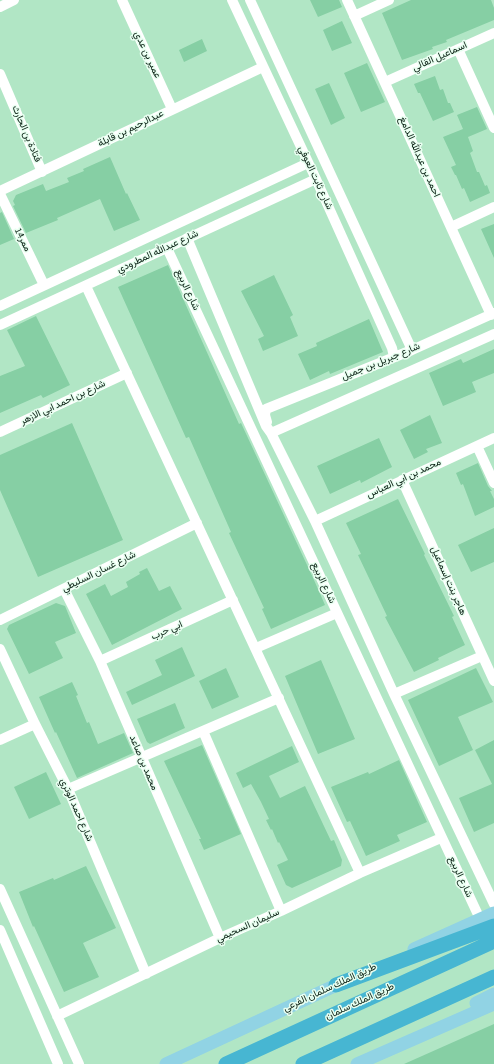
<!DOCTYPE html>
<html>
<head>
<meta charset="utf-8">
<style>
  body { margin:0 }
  canvas { display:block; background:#b1e6c5 }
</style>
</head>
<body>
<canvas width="494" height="1064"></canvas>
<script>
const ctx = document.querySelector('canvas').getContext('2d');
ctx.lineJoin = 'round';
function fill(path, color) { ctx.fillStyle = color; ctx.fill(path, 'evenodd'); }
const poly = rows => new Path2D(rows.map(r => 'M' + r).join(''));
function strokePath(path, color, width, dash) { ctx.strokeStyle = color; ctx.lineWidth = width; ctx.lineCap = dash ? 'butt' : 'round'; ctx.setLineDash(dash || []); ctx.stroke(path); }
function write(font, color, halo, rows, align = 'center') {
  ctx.font = font + ' "Source Sans 3",Vazirmatn,sans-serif'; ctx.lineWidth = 3; ctx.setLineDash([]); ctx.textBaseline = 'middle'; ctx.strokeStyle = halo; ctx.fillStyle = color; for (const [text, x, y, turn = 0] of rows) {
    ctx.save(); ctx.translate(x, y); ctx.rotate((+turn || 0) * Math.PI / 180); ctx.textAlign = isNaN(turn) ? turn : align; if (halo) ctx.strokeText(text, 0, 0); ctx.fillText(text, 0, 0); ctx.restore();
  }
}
fill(poly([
  [310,0,339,0,342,7,318,17],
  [411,0,491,0,494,8,494,20,446,40,447,42,432,47,433,49,402,60,382,13],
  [342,21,352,43,332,51,323,30],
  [202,39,207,51,184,62,179,50],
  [367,63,385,102,361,112,344,73],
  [435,76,440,90,443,89,448,103,450,103,454,112,433,121,420,93,418,93,414,84],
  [329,83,345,118,331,125,315,89],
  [477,107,487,129,468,137,473,151,470,153,477,172,479,172,485,186,487,185,490,193,470,202,464,188,462,189,456,175,455,175,451,167,456,165,443,137,463,129,457,115],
  [110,157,126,194,127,193,140,220,114,231,100,199,57,218,58,220,26,233,13,206,15,205,13,201,16,195,43,184,46,191,69,182,67,178,84,171,83,169],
  [2,212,14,239,0,245,0,213],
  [494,224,494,258,481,229],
  [168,265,239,424,241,423,314,580,325,605,271,629,262,609,264,608,229,533,231,532,189,437,186,438,118,287],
  [274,275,293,315,290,317,298,336,263,351,258,339,264,336,241,291],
  [36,316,70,385,43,398,41,395,0,413,0,376,25,366,7,330],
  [369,319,383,352,330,374,329,371,310,380,298,354,317,346,316,343],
  [494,349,494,373,472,382,476,392,443,406,429,373,461,359,463,363],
  [430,415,442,443,426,449,428,452,414,459,400,430],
  [72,423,123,540,38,577,0,490,0,455],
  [379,438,392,467,361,483,360,480,330,494,317,466],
  [478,463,488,486,492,491,490,491,494,499,494,507,475,516,463,484,461,485,456,473],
  [398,499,425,554,424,555,454,616,452,617,465,645,438,658,439,660,414,672,385,617,387,616,358,555,361,554,346,523],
  [494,528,494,562,471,572,458,545],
  [147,568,159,591,170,586,182,609,112,645,86,594,105,584,111,596,128,587,126,582,140,574,139,572],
  [56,603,65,606,76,633,55,642,63,658,29,674,7,629,9,625],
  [182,647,195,676,132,705,126,692,162,675,155,660],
  [321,660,355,739,318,754,285,676],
  [226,668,239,697,212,709,199,681],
  [476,668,493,702,458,717,473,750,439,766,408,700],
  [72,682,78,695,76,696,87,723,89,722,98,744,124,733,133,753,77,778,56,732,55,733,39,697],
  [175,703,185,728,150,744,147,742,137,719],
  [494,740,494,823,474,832,459,798,492,784,475,750],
  [202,745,241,834,204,850,199,839,201,839,164,761],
  [292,746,299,762,269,776,280,798,305,786,331,841,334,840,342,860,341,866,292,888,286,885,277,865,288,860,279,842,278,843,272,829,271,830,266,820,269,819,261,802,251,784,243,788,236,773],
  [399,760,427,822,397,835,400,841,366,856,350,821,347,822,331,787,368,772,369,774],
  [46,772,61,804,29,819,14,787],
  [86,866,116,928,83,943,99,977,64,992,34,926,33,927,19,892,53,878,54,880],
  [494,1024,494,1064,404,1064]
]), '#86cfa4');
strokePath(poly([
  [122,0,172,109],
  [232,0,316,179,392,348,394,357],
  [250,0,412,350],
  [347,0,491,315],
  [0,7,14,0],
  [354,16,389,0],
  [458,49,494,128],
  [0,74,42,172],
  [385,82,494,33],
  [0,191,263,67],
  [0,194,44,285],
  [451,227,494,207],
  [187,238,266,426,271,433,315,521,394,694,494,904],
  [167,248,480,919],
  [86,286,360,873],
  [0,306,308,163],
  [0,325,316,179],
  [267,422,265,415,266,409,412,350,494,313],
  [0,432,127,373],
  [271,433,494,334],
  [477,446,494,483],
  [402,480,494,681],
  [315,521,494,438],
  [64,589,100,661,220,938],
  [0,620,197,523],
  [256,648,337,613],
  [0,649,35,724,68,789,146,974],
  [100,661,233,600],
  [394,694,482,656],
  [203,731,281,911],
  [0,740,35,724],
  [68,789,279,698],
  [0,889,79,1064],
  [0,930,58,1064],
  [57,1016,220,938,281,911,360,873,441,838]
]), '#fff', 10);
strokePath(poly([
  [414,949,494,913],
  [476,1003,494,994],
  [166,1064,345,981],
  [357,1064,494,1004]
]), '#91d3e4', 13);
strokePath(poly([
  [336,985,494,926],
  [226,1064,494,941],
  [303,1064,494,977]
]), '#47b6d2', 15);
write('10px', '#0a2014', '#e9fff1', [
  ["عمير بن عدي",147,55,65],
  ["اسماعيل القالي",440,57,-24],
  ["عبدالرحيم بن قابلة",131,129,-26],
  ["فتادة بن الحارث",26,134,67],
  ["احمد بن عبدالله الدامغ",419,157,66],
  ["شارع ثابت العوفي",315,178,65],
  ["ممر14",22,240,64],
  ["شارع عبدالله المطرودي",158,252,-25],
  ["شارع الربيع",187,290,65],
  ["شارع جبريل بن جميل",381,362,-22],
  ["شارع بن احمد ابي الازهر",63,403,-25],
  ["محمد بن ابي العباس",404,479,-25],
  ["شارع غسان السليطي",99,572,-26],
  ["هاجر بنت إسماعيل",448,581,66],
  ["شارع الربيع",323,583,65],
  ["ابي حرب",167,631,-24],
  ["محمد بن صاعد",143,763,67],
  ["شارع احمد الوتري",76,810,66],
  ["شارع الربيع",460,877,65],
  ["سليمان السحيمي",248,926,-24],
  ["طريق الملك سلمان الفرعي",330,988,-25],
  ["طريق الملك سلمان",360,1002,-25]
]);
</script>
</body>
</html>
